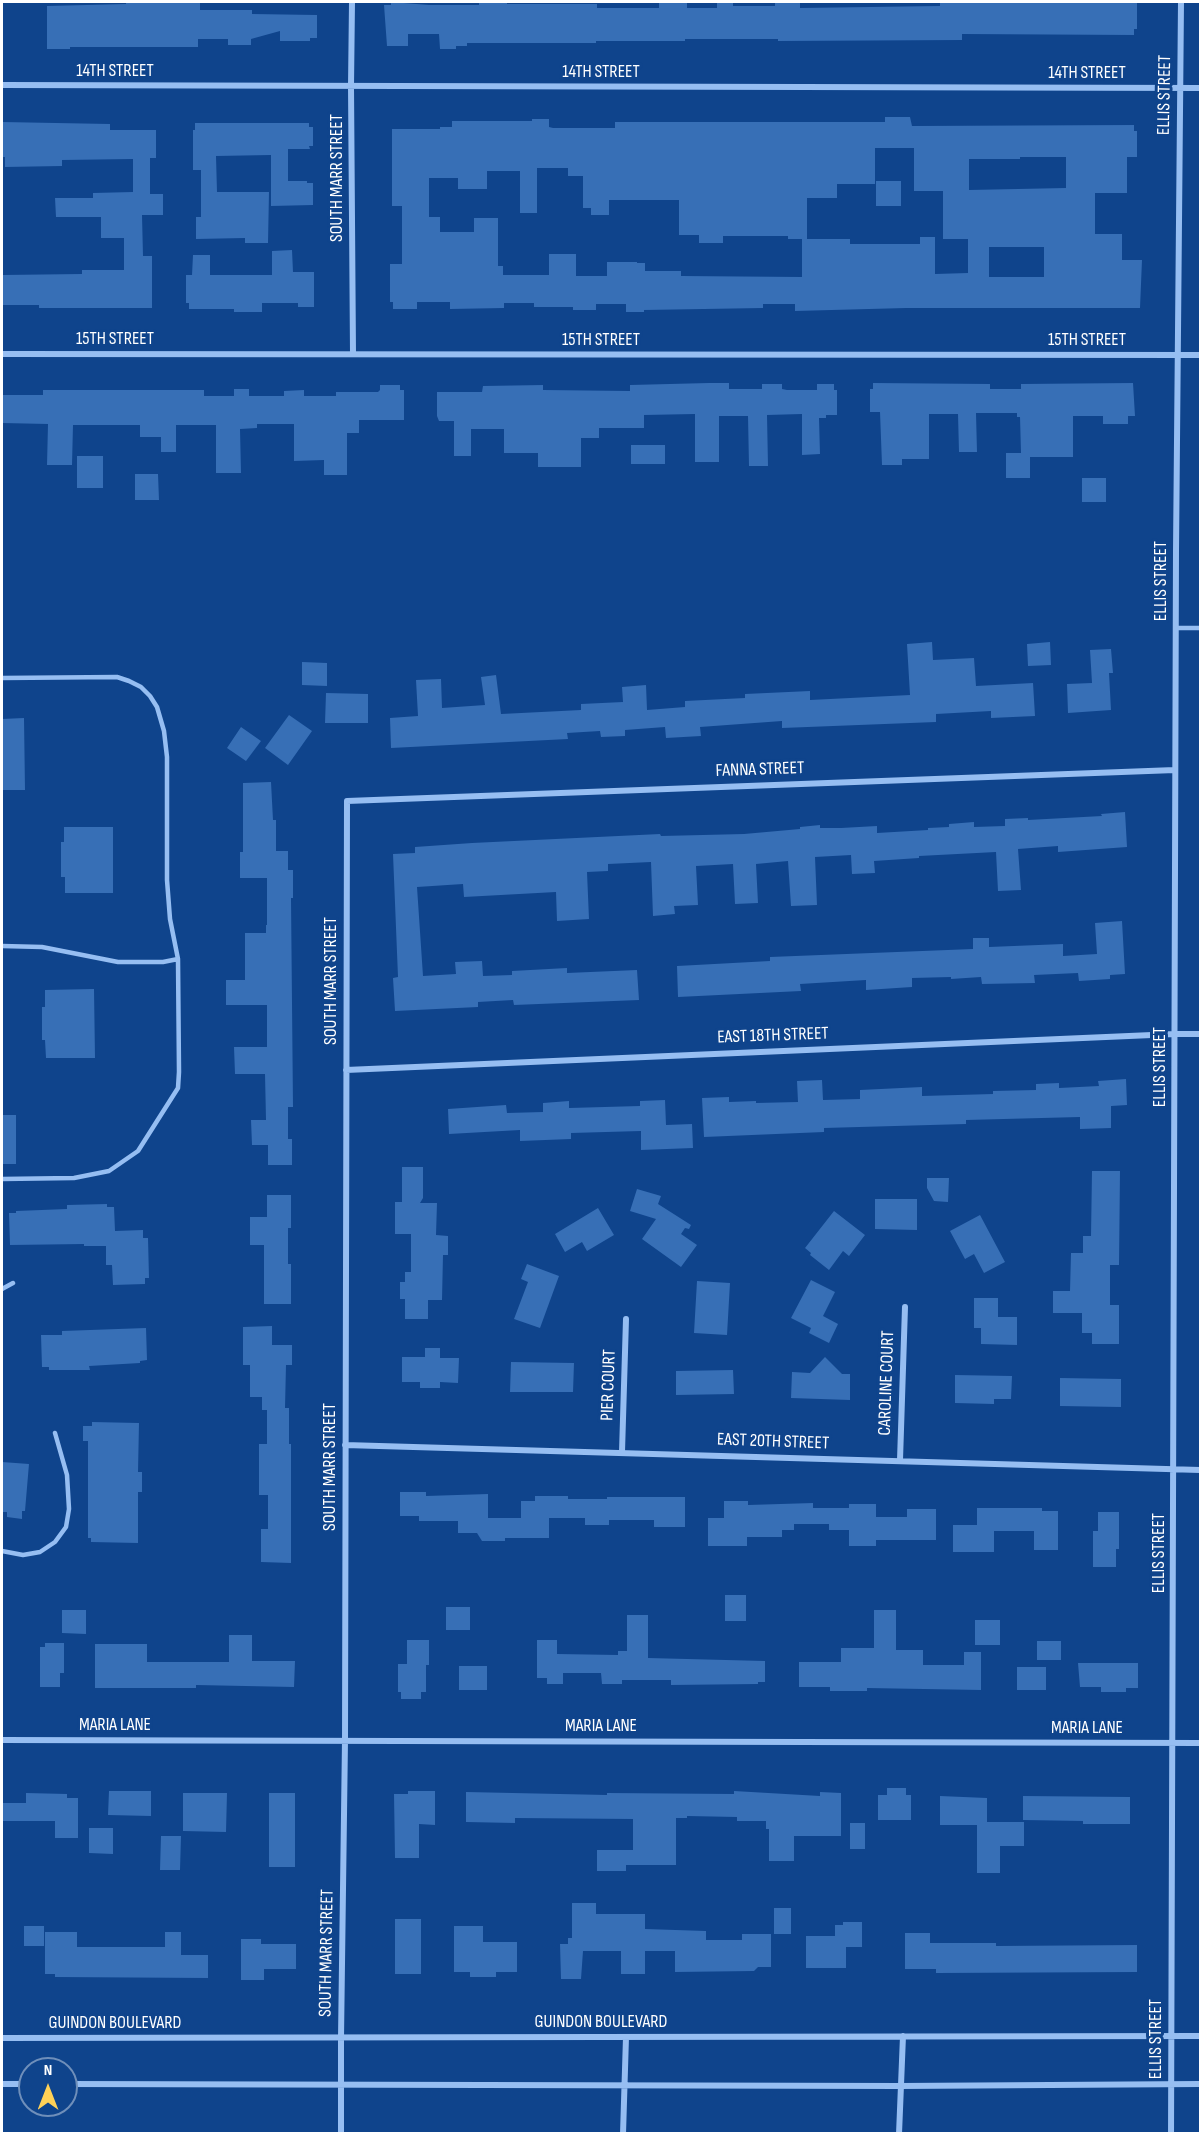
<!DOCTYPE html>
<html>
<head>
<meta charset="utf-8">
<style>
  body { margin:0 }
  #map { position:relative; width:1202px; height:2135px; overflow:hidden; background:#0f448c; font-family:"Sofia Sans Condensed",sans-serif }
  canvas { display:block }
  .frame { position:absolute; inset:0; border:3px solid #fff; pointer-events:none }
  .north { position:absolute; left:18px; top:2057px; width:60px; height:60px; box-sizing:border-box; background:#0f448c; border:2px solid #6f8fba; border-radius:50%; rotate:0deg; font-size:16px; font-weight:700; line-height:24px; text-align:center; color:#fff }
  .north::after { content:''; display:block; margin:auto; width:21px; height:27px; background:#ffd157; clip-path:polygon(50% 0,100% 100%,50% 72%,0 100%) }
</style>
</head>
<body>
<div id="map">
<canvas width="1202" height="2135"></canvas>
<div class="frame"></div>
<div class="north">N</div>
</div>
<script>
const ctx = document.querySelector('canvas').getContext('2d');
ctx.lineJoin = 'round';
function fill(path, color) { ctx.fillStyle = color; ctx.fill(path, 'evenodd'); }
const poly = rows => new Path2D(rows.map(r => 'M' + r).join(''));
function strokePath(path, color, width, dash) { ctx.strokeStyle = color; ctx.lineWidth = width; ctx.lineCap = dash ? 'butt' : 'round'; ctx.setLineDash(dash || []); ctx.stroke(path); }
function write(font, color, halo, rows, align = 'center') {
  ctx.font = font + ' "Sofia Sans Condensed",sans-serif'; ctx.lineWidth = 6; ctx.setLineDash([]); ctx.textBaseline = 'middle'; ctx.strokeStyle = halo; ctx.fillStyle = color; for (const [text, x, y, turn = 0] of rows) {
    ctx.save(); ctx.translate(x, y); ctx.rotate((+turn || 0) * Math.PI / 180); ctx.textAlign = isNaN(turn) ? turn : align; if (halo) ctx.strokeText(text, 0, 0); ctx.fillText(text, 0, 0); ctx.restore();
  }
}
fill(poly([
  [126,2,200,2,200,10,252,10,252,14,317,15,317,38,310,38,310,41,280,41,280,31,251,39,251,45,228,45,228,39,198,39,198,47,70,47,70,49,47,49,47,6,126,4],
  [391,2,429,5,479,5,479,2,507,2,507,4,597,4,597,8,659,8,659,2,687,2,687,8,717,8,717,2,733,2,733,6,775,6,775,2,800,2,800,8,940,6,940,2,1137,3,1137,29,1134,29,1134,35,962,34,962,40,778,41,778,39,685,39,685,41,596,41,596,43,467,43,467,46,456,46,456,49,440,49,439,34,408,34,408,46,387,46,384,5,391,5],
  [885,117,910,117,912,126,1134,125,1134,131,1137,131,1137,157,1127,157,1127,193,1095,193,1095,234,1122,234,1122,260,1142,260,1140,308,906,308,795,311,795,304,763,304,763,308,644,310,644,312,626,312,626,304,596,304,596,310,573,310,573,307,534,307,534,303,504,303,504,308,450,309,450,302,417,302,417,309,393,309,393,302,390,302,390,264,402,264,402,206,392,206,392,129,440,129,440,127,452,127,452,121,532,121,532,119,549,119,549,127,553,128,615,128,615,122,885,122],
  [875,148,914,148,914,191,943,191,943,239,968,239,968,273,935,274,935,237,920,237,920,244,850,244,850,239,807,239,807,198,837,198,837,184,875,184],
  [1020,157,1066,157,1066,188,969,190,969,159,1020,159],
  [537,168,568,168,568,176,583,176,583,208,591,208,591,215,609,215,609,200,679,200,679,235,699,235,699,243,723,243,723,236,788,236,788,239,802,239,802,277,681,276,681,271,645,271,645,263,637,263,637,262,607,262,607,276,576,276,576,254,549,254,549,275,503,275,503,266,498,266,498,218,474,218,474,232,440,232,440,217,429,217,429,178,458,178,458,189,487,189,487,171,520,171,520,213,537,213],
  [989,247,1044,247,1044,277,989,277],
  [2,122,110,124,110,130,156,130,156,158,150,158,150,194,163,194,163,215,142,215,143,256,152,256,152,308,39,308,39,305,2,305,2,275,82,274,82,270,124,270,124,238,101,238,101,217,56,217,55,198,93,198,93,193,133,192,133,159,62,160,62,166,5,167,5,157,2,157],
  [195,123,309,123,309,127,313,127,313,146,309,146,310,149,288,149,288,181,307,181,307,183,313,183,313,205,271,206,271,155,216,156,217,192,269,192,268,243,245,243,245,238,196,239,196,217,201,217,201,170,193,170,193,130,195,130],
  [876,181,901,181,901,206,876,206],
  [292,250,293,272,314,272,314,307,298,307,298,303,262,303,262,312,234,312,234,309,189,309,189,303,186,303,186,275,192,275,193,255,210,255,210,275,272,275,272,251],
  [709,383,729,383,729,389,762,389,762,384,782,384,782,389,787,390,817,390,817,384,834,384,834,390,837,390,837,415,826,415,826,418,819,418,820,454,802,455,802,414,767,415,768,466,749,466,748,416,719,416,719,462,695,462,695,414,644,415,644,428,599,428,599,438,581,438,581,467,538,467,538,453,504,453,504,429,471,429,471,456,454,456,454,421,439,421,437,416,437,392,482,392,483,386,543,385,543,390,630,391,630,385],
  [873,383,990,384,990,389,1021,389,1021,384,1133,383,1135,416,1128,416,1128,424,1103,424,1103,416,1073,416,1073,457,1030,457,1030,478,1006,478,1006,453,1021,453,1020,417,1017,417,1017,413,976,413,977,452,959,452,958,414,929,414,929,459,902,459,902,465,882,465,880,412,870,412,870,389,873,389],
  [380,385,400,385,400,390,404,390,404,420,359,420,359,433,347,433,347,475,324,475,324,460,294,461,294,424,257,424,257,428,240,429,241,473,216,473,216,425,176,425,176,452,161,452,161,437,140,437,140,425,73,425,72,465,47,465,48,424,2,423,2,395,43,395,43,390,204,390,204,396,234,396,234,389,249,389,249,396,284,396,284,391,304,390,304,396,336,396,336,392,378,392,380,390],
  [631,445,665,445,665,464,631,464],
  [77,456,103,456,103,488,77,488],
  [135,474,158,474,159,500,135,500],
  [1082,478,1106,478,1106,502,1082,502],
  [932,642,933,660,974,658,976,686,1033,683,1035,716,991,718,991,711,936,714,936,722,782,728,782,721,700,727,701,736,666,738,665,727,625,730,625,736,601,737,600,731,567,733,568,739,391,748,390,718,418,716,416,680,441,679,442,708,485,705,481,677,496,675,501,714,581,710,581,704,623,702,622,687,646,685,647,710,685,707,685,701,745,698,745,694,810,691,810,700,910,695,907,644],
  [1050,642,1051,665,1028,666,1027,644],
  [1111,649,1113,673,1109,673,1111,710,1068,713,1067,684,1092,683,1090,650],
  [302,662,327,663,327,686,302,685],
  [326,693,368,694,368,723,325,723],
  [289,715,312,731,288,765,265,748],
  [24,718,25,790,2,790,2,719],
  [241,727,261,741,246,761,227,748],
  [271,782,273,820,276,820,276,851,288,851,288,870,293,870,293,898,291,898,293,1107,288,1107,288,1139,292,1139,292,1165,268,1165,268,1145,252,1145,251,1120,266,1120,265,1074,235,1074,234,1047,267,1047,267,1005,226,1005,226,980,245,980,245,933,266,933,266,925,267,925,267,878,240,878,240,852,243,852,243,783],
  [1125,812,1127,847,1058,852,1058,846,1018,849,1021,890,998,891,996,852,919,856,919,858,874,861,875,873,852,874,851,855,815,857,817,905,791,906,788,861,756,864,758,903,735,904,733,864,696,866,698,905,674,906,675,914,653,916,651,862,608,864,608,871,587,872,589,919,557,921,556,892,464,897,463,884,417,887,423,976,456,974,455,962,482,961,483,976,512,975,512,971,567,968,567,973,637,970,639,1000,514,1005,513,1000,478,1002,478,1007,395,1011,393,978,398,977,393,854,415,853,415,847,472,843,660,834,661,836,744,834,800,829,800,827,820,825,820,828,841,828,877,826,877,833,928,830,928,828,949,827,949,824,974,822,974,827,1005,826,1005,819,1028,818,1028,820,1102,816,1101,814],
  [64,827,113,827,113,893,65,893,65,877,61,877,61,842,64,842],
  [1122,921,1125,974,1110,975,1110,979,1079,981,1078,973,1034,975,1035,983,982,984,981,977,951,979,951,977,912,978,912,987,866,990,866,980,800,984,801,991,678,997,677,966,770,961,770,957,973,949,973,938,989,938,989,947,1063,944,1063,956,1097,954,1095,923],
  [94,989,95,1058,46,1058,45,1040,42,1040,42,1007,45,1007,45,990],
  [1126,1079,1127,1105,1111,1106,1111,1128,1080,1129,1080,1117,966,1120,966,1124,824,1128,824,1132,704,1137,702,1098,729,1097,729,1102,756,1101,756,1103,798,1102,797,1081,822,1080,823,1100,860,1099,860,1090,922,1087,922,1096,993,1094,993,1091,1036,1090,1036,1084,1059,1083,1059,1088,1099,1086,1098,1081],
  [665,1100,666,1125,692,1124,693,1148,641,1150,641,1131,571,1133,571,1139,520,1141,520,1130,449,1134,448,1109,506,1105,507,1113,543,1112,543,1103,569,1101,569,1108,640,1106,640,1101],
  [2,1115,16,1115,16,1164,2,1164],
  [402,1167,423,1167,423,1198,420,1203,437,1203,436,1235,448,1236,448,1255,443,1255,442,1300,428,1300,428,1319,405,1319,405,1299,400,1299,400,1282,405,1282,405,1272,411,1272,411,1234,395,1234,395,1202,402,1202],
  [1092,1171,1120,1171,1119,1265,1110,1265,1110,1305,1119,1305,1119,1344,1092,1344,1092,1333,1082,1333,1082,1313,1053,1313,1053,1291,1070,1291,1071,1253,1083,1253,1083,1236,1091,1236],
  [927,1178,949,1178,948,1202,934,1201,927,1188],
  [637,1189,661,1196,658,1204,691,1225,689,1229,685,1228,681,1234,697,1245,681,1267,642,1239,656,1219,630,1211],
  [267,1195,291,1195,291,1228,288,1228,288,1264,291,1264,291,1304,264,1304,264,1245,250,1245,250,1217,267,1217],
  [875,1199,917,1199,917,1230,875,1229],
  [107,1204,107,1207,114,1207,115,1231,143,1230,143,1238,148,1238,149,1278,145,1278,145,1284,113,1285,112,1265,106,1265,106,1246,84,1246,84,1244,10,1245,9,1213,16,1213,16,1211,67,1209,67,1205],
  [598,1208,614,1235,587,1251,582,1242,565,1252,555,1234],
  [834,1211,865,1235,849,1256,843,1251,829,1270,810,1255,811,1253,805,1248],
  [980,1215,1005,1262,984,1273,974,1254,965,1259,950,1231],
  [527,1264,559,1276,540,1328,514,1319,528,1282,521,1279],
  [811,1280,835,1292,823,1316,838,1324,829,1343,809,1333,811,1328,791,1318],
  [697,1281,730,1283,727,1335,694,1333],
  [974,1298,998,1298,998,1317,1017,1317,1017,1345,981,1344,981,1328,974,1328],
  [272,1326,272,1345,292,1345,292,1365,286,1365,285,1408,289,1408,289,1444,291,1444,291,1563,261,1562,261,1529,268,1529,268,1495,259,1495,259,1444,267,1444,267,1410,262,1410,262,1397,250,1397,250,1365,243,1365,243,1327],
  [146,1328,147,1360,140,1361,140,1363,89,1366,90,1370,49,1370,49,1367,42,1367,41,1335,62,1335,62,1331],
  [425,1348,440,1348,440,1358,459,1358,458,1383,440,1382,440,1388,420,1388,420,1382,402,1382,402,1357,425,1357],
  [825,1357,842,1374,850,1374,850,1400,791,1398,792,1372,810,1373],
  [511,1362,574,1363,573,1392,510,1392],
  [733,1370,734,1394,676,1395,676,1371],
  [955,1375,1012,1376,1011,1399,994,1399,994,1404,955,1403],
  [1060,1378,1121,1379,1121,1407,1060,1406],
  [92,1422,139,1423,138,1472,142,1472,142,1492,138,1492,138,1543,91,1542,91,1538,88,1538,88,1441,83,1441,83,1426,92,1426],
  [2,1462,29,1464,25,1511,22,1511,22,1519,7,1517,7,1512,2,1512],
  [400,1492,426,1492,426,1496,488,1494,488,1518,521,1518,521,1501,535,1501,535,1496,568,1496,568,1499,607,1499,607,1497,685,1497,685,1527,654,1527,654,1520,609,1520,609,1525,585,1525,585,1518,549,1518,549,1538,505,1538,505,1541,482,1541,477,1533,458,1533,458,1521,419,1521,419,1516,400,1516],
  [724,1501,748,1501,748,1505,813,1503,813,1508,849,1508,849,1504,876,1504,876,1517,907,1517,907,1509,936,1509,936,1540,876,1540,876,1546,849,1546,849,1530,829,1530,829,1524,794,1524,794,1530,782,1530,782,1537,747,1537,747,1546,708,1546,708,1518,724,1518],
  [977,1508,1042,1508,1042,1511,1058,1511,1058,1550,1034,1550,1034,1531,994,1531,994,1552,953,1552,953,1525,977,1525],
  [1098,1512,1119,1512,1119,1549,1116,1549,1116,1567,1093,1567,1093,1531,1098,1531],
  [725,1595,746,1595,746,1621,725,1621],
  [446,1607,470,1607,470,1630,446,1630],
  [62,1610,86,1610,86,1634,62,1633],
  [874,1610,896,1610,896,1650,923,1650,923,1665,964,1665,964,1652,981,1652,981,1690,867,1688,867,1691,830,1691,830,1687,799,1687,799,1662,841,1662,841,1648,874,1648],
  [627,1615,648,1615,648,1658,765,1661,765,1682,758,1682,758,1684,671,1685,671,1680,622,1680,622,1684,602,1684,601,1673,563,1673,563,1684,547,1684,547,1678,537,1678,537,1640,557,1640,557,1654,618,1655,618,1651,627,1651],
  [975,1620,1000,1620,1000,1645,975,1645],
  [229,1635,252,1635,252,1661,295,1661,294,1687,196,1685,196,1688,95,1688,95,1644,147,1644,147,1662,229,1662],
  [407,1640,429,1640,429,1665,426,1665,426,1692,421,1692,421,1699,401,1699,401,1692,398,1692,398,1664,407,1664],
  [1037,1641,1061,1641,1061,1660,1037,1660],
  [45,1643,64,1643,64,1673,60,1673,60,1687,40,1687,40,1647,45,1647],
  [1078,1663,1138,1663,1138,1688,1126,1688,1126,1692,1101,1692,1101,1687,1080,1687],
  [459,1666,487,1666,487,1690,459,1690],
  [1017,1667,1046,1667,1046,1690,1017,1690],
  [887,1788,906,1788,906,1795,911,1795,911,1820,878,1820,878,1795,887,1795],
  [109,1791,151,1791,151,1816,108,1815],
  [408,1791,435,1791,435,1825,419,1824,419,1858,395,1858,394,1794,408,1794],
  [734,1791,820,1796,820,1792,841,1793,841,1836,794,1836,794,1861,769,1861,769,1829,766,1829,766,1821,737,1821,737,1817,687,1816,687,1818,676,1818,676,1865,626,1865,626,1871,597,1871,597,1850,633,1850,633,1819,515,1818,515,1823,466,1822,466,1792,607,1795,607,1793,734,1794],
  [26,1793,67,1794,67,1798,78,1798,78,1838,55,1838,55,1821,2,1821,2,1803,26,1803],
  [183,1793,227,1793,226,1832,183,1831],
  [269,1793,295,1793,295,1867,269,1867],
  [940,1796,987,1798,987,1822,1024,1822,1024,1846,1000,1846,1000,1873,977,1873,977,1825,940,1825],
  [1023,1796,1130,1797,1130,1824,1083,1824,1083,1821,1023,1820],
  [850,1823,865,1823,865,1849,850,1849],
  [89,1828,113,1828,113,1854,89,1853],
  [161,1836,181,1836,180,1870,160,1870],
  [572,1903,596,1903,596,1914,645,1914,645,1929,706,1931,706,1940,742,1940,742,1934,771,1934,771,1967,758,1967,754,1971,675,1972,675,1951,645,1951,645,1974,621,1974,621,1951,583,1951,581,1979,561,1979,560,1944,568,1944,568,1938,572,1938],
  [774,1908,791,1908,791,1934,774,1934],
  [395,1919,421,1919,421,1974,395,1974],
  [843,1922,862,1922,862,1947,846,1947,846,1968,806,1968,806,1936,835,1936,835,1925,843,1925],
  [24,1926,44,1926,44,1946,24,1946],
  [454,1926,483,1926,483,1942,517,1942,517,1972,496,1972,496,1977,470,1977,470,1972,454,1972],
  [45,1932,77,1932,77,1947,165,1947,165,1932,181,1932,181,1955,208,1955,208,1978,55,1977,55,1974,45,1974],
  [905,1933,930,1933,930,1943,996,1943,996,1946,1137,1945,1137,1972,936,1973,936,1969,905,1969],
  [241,1939,261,1939,261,1944,296,1944,296,1969,264,1969,264,1980,241,1980]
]), '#376fb6');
strokePath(poly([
  [1176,628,1200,628],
  [2,678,117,677,129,681,141,687,150,696,157,707,164,731,167,757,167,880,170,919,178,959,179,1072,178,1088,138,1151,109,1171,74,1178,2,1179],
  [2,946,42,947,118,962,163,962,178,959],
  [2,1289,13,1283],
  [2,1551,23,1555,40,1552,55,1542,66,1527,69,1509,67,1475,55,1433]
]), '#96bef2', 4.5);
strokePath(poly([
  [352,2,351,86,353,354],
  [2,85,1200,88],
  [2,354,1200,355],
  [346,1070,1175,1034,1200,1034],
  [345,1445,1200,1470],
  [622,1452,626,1319],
  [900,1460,905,1307],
  [2,1740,1200,1743],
  [2,2038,1200,2036],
  [2,2084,30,2084],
  [66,2084,900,2086,1200,2084],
  [341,2134,341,2038,345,1740,347,801,1175,770],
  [623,2134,626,2037],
  [899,2134,903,2036],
  [1171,2134,1176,550,1181,2]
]), '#96bef2', 6);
write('18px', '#fff', '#0f448c', [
  ["14TH STREET",115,71],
  ["14TH STREET",601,72],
  ["14TH STREET",1087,73],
  ["ELLIS STREET",1165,95,-89],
  ["SOUTH MARR STREET",337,178,-90],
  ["15TH STREET",115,339],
  ["15TH STREET",601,340],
  ["15TH STREET",1087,340],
  ["ELLIS STREET",1161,581,-90],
  ["FANNA STREET",760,770,-2],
  ["SOUTH MARR STREET",331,981,-90],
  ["EAST 18TH STREET",773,1036,-2],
  ["ELLIS STREET",1160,1067,-90],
  ["CAROLINE COURT",887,1383,-88],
  ["PIER COURT",609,1385,-88],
  ["EAST 20TH STREET",773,1442,2],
  ["SOUTH MARR STREET",330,1467,-90],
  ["ELLIS STREET",1159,1553,-90],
  ["MARIA LANE",115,1725],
  ["MARIA LANE",601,1726],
  ["MARIA LANE",1087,1728],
  ["SOUTH MARR STREET",327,1953,-89],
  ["GUINDON BOULEVARD",601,2022],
  ["GUINDON BOULEVARD",115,2023],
  ["ELLIS STREET",1156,2039,-90]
]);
</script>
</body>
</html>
